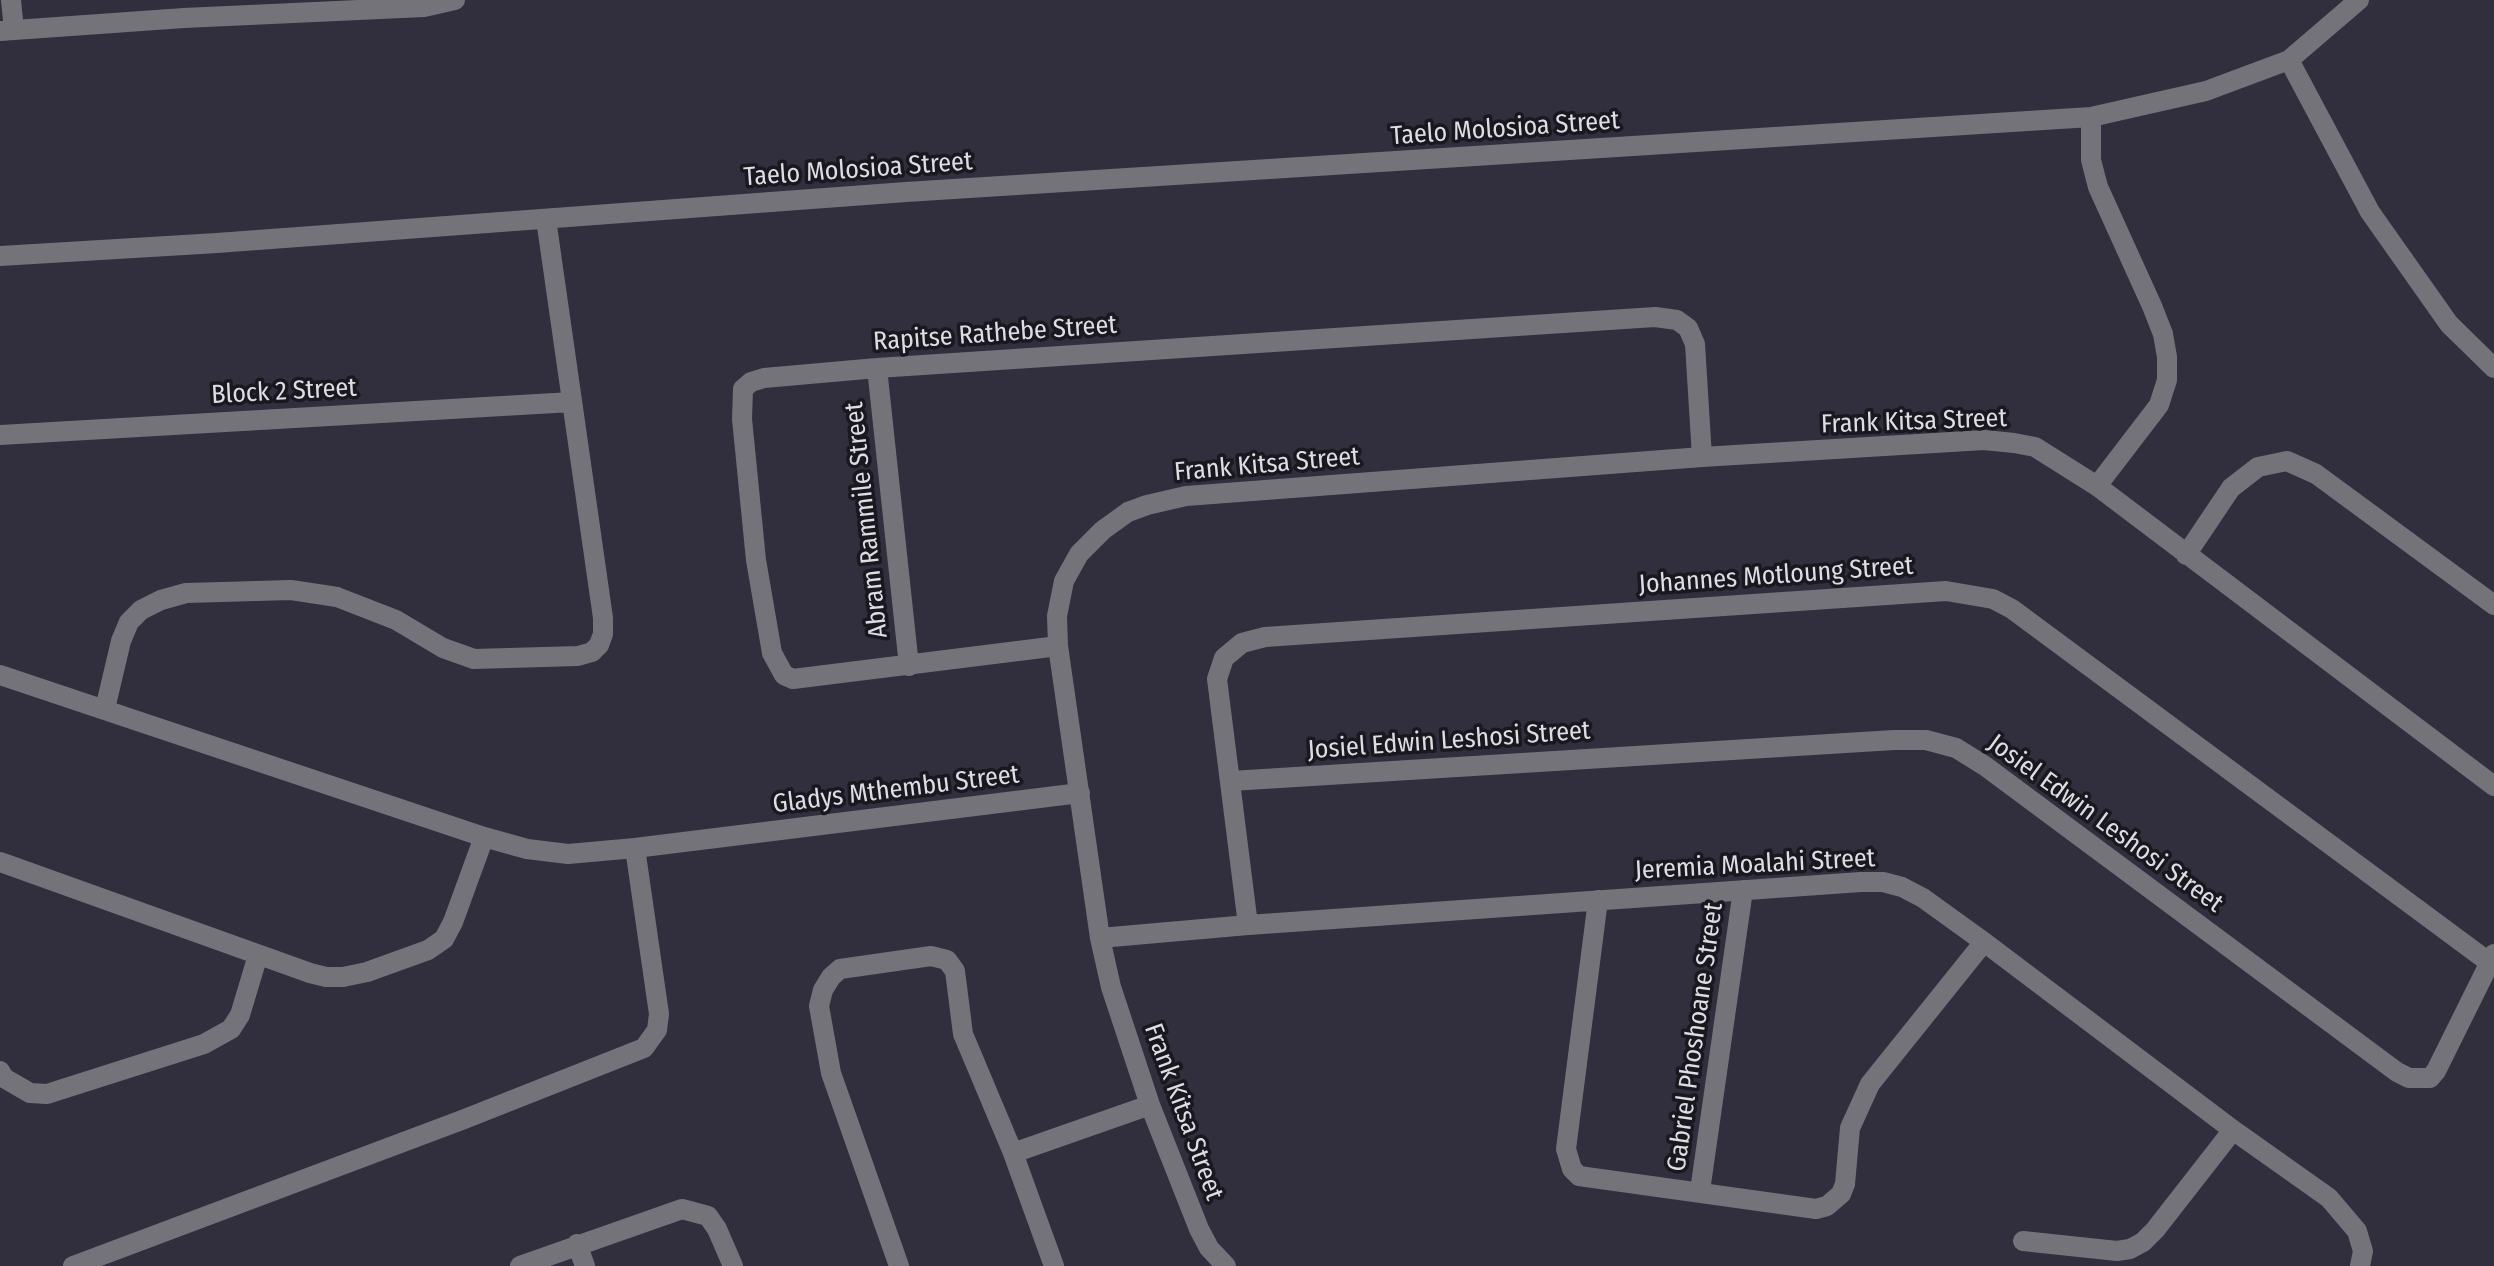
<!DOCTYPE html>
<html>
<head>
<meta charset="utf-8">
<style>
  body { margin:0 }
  canvas { display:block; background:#312e3d }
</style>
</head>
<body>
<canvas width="2494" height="1266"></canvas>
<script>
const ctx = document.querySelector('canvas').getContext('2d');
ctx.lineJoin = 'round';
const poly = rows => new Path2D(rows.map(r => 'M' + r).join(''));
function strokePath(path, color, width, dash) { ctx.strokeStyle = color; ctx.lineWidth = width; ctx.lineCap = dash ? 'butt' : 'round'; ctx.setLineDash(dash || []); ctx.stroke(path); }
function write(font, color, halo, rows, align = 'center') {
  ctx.font = font + ' "Fira Sans Condensed",sans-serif'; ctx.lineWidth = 7; ctx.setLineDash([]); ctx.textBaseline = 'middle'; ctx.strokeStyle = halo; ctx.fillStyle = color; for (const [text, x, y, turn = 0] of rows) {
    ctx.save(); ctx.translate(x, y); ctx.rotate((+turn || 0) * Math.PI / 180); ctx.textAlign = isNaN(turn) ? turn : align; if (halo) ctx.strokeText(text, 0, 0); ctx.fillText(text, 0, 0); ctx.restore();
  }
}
strokePath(poly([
  [11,0,14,30],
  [0,31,184,18,424,7,455,0],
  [2289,60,2370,212,2449,324,2494,368],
  [2091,117,2091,160,2098,187,2152,306,2163,334,2167,357,2167,380,2159,405,2097,486],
  [0,256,217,243,906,192,2091,117,2206,91,2289,60,2359,0],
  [877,368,909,666],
  [0,435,572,402],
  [2186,555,2231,488,2258,467,2287,461,2316,474,2494,605],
  [1058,646,793,679,784,675,772,653,756,560,742,419,743,389,751,382,764,378,877,368,1655,317,1677,320,1688,328,1695,344,1702,457],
  [0,675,484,837,527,849,568,854,635,848,1080,793],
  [105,709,121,641,129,622,141,610,161,600,186,593,291,590,337,597,396,620,443,648,474,659,578,656,592,652,599,645,603,634,603,618,546,219],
  [1231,781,1894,740,1926,740,1956,748,1985,766,2397,1072,2409,1078,2430,1078,2436,1071,2494,954],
  [0,862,310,973,326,977,343,977,367,972,428,950,444,939,453,922,484,837],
  [1598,900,1566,1149,1572,1169,1579,1176,1816,1209,1827,1206,1841,1194,1845,1184,1850,1128,1870,1084,1984,942],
  [1248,925,1217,679,1224,658,1242,643,1265,637,1946,591,1993,599,2012,609,2490,963],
  [1100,938,1248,925,1861,882,1883,882,1902,887,1923,898,1984,942,2233,1130,2329,1198,2357,1231,2363,1251,2360,1266],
  [0,1071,4,1078,30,1093,47,1094,204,1044,231,1029,240,1015,258,955],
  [1013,1153,1150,1105],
  [1700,1191,1743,890],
  [2023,1241,2117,1251,2130,1249,2143,1242,2155,1230,2233,1130],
  [577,1244,585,1266],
  [73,1266,462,1120,644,1048,657,1030,659,1014,635,848],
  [520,1266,682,1209,708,1216,717,1229,733,1266],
  [899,1266,831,1073,819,1006,823,990,831,977,840,969,931,956,947,960,955,971,963,1034,1013,1153,1054,1266],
  [1226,1266,1209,1248,1199,1229,1150,1105,1111,987,1100,938,1058,646,1057,616,1064,581,1079,554,1103,530,1128,512,1147,505,1186,496,1702,457,1984,440,2014,443,2035,447,2097,486,2494,786]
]), '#74737a', 20);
write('26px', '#dedde6', '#19181e', [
  ["Taelo Molosioa Street",1505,129,-4],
  ["Taelo Molosioa Street",858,170,-4],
  ["Rapitse Rathebe Street",995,334,-4],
  ["Block 2 Street",284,392,-3],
  ["Frank Kitsa Street",1914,422,-2],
  ["Frank Kitsa Street",1267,465,-5],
  ["Abram Rammile Street",867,520,-96],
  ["Johannes Motloung Street",1776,576,-4],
  ["Josiel Edwin Leshosi Street",1449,741,-4],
  ["Gladys Mthembu Street",896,790,-7],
  ["Josiel Edwin Leshosi Street",2105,824,36],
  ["Jeremia Moalahi Street",1755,865,-3],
  ["Gabriel Phoshoane Street",1696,1037,-82],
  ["Frank Kitsa Street",1183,1112,70]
]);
</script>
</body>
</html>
